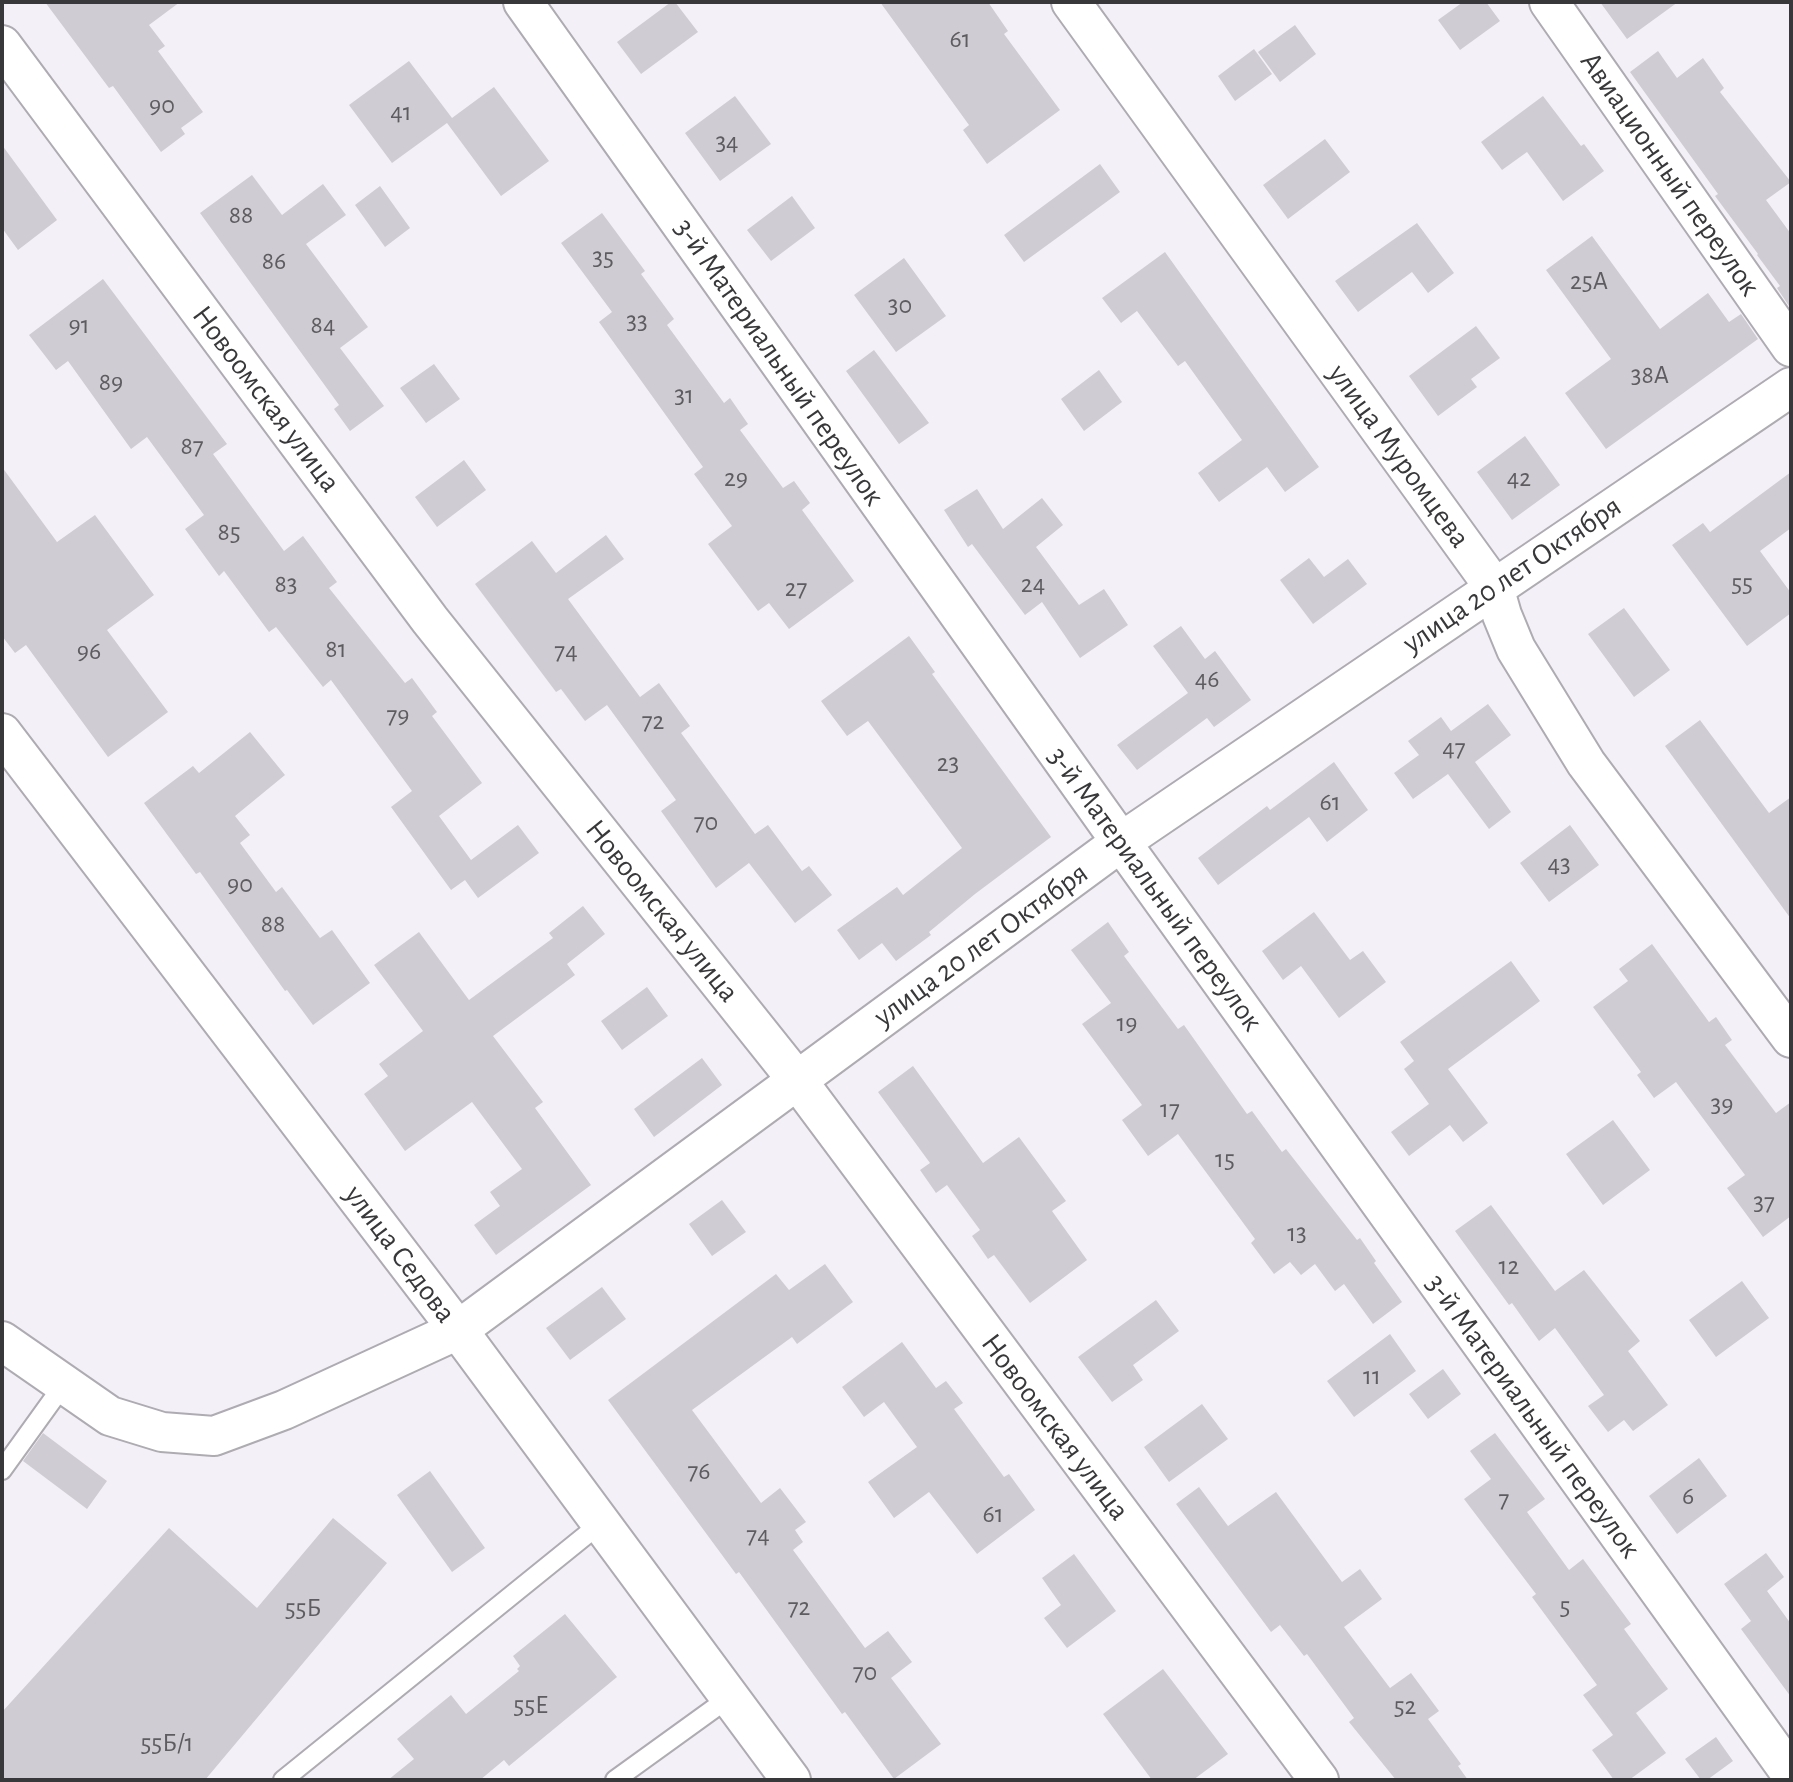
<!DOCTYPE html>
<html>
<head>
<meta charset="utf-8">
<style>
  body { margin:0 }
  #map { position:relative; width:1793px; height:1782px; overflow:hidden; background:#f4f0f7; font-family:"Alegreya Sans",sans-serif }
  canvas { display:block }
  .frame { position:absolute; inset:0; border:4px solid #383739; pointer-events:none }
</style>
</head>
<body>
<div id="map">
<canvas width="1793" height="1782"></canvas>
<div class="frame"></div>
</div>
<script>
const ctx = document.querySelector('canvas').getContext('2d');
ctx.lineJoin = 'round';
function fill(path, color) { ctx.fillStyle = color; ctx.fill(path, 'evenodd'); }
const poly = rows => new Path2D(rows.map(r => 'M' + r).join(''));
function strokePath(path, color, width, dash) { ctx.strokeStyle = color; ctx.lineWidth = width; ctx.lineCap = dash ? 'butt' : 'round'; ctx.setLineDash(dash || []); ctx.stroke(path); }
function write(font, color, halo, rows, align = 'center') {
  ctx.font = font + ' "Alegreya Sans",sans-serif'; ctx.lineWidth = 6; ctx.setLineDash([]); ctx.textBaseline = 'middle'; ctx.strokeStyle = halo; ctx.fillStyle = color; for (const [text, x, y, turn = 0] of rows) {
    ctx.save(); ctx.translate(x, y); ctx.rotate((+turn || 0) * Math.PI / 180); ctx.textAlign = isNaN(turn) ? turn : align; if (halo) ctx.strokeText(text, 0, 0); ctx.fillText(text, 0, 0); ctx.restore();
  }
}
fill(poly([
  [45,2,180,2,149,25,165,46,158,51,203,112,181,128,185,134,161,152,113,86,109,88],
  [671,2,675,2,698,32,641,74,617,42],
  [880,2,988,2,1008,31,1004,34,1060,110,987,164,963,130,969,125],
  [1463,2,1486,2,1500,21,1460,50,1438,20],
  [1600,2,1678,2,1627,39],
  [1295,25,1316,54,1280,82,1258,52],
  [1254,49,1272,74,1235,101,1218,76],
  [1658,51,1677,78,1703,58,1724,88,1720,92,1791,182,1766,200,1791,234,1791,309,1777,288,1780,286,1757,255,1758,254,1715,196,1718,194,1630,72],
  [409,61,452,118,494,87,549,161,501,196,447,123,392,163,349,105],
  [735,96,771,144,720,181,685,133],
  [1543,96,1581,146,1584,144,1604,171,1563,201,1527,152,1502,170,1481,142],
  [1325,139,1350,172,1288,219,1263,185],
  [2,145,57,220,18,250,2,228],
  [1100,164,1120,192,1024,262,1004,235],
  [252,175,282,215,323,184,346,215,306,244,368,327,340,348,384,406,350,431,334,409,339,405,200,213],
  [380,186,410,228,385,247,355,205],
  [792,196,815,228,771,261,747,230],
  [602,213,645,271,641,274,674,319,667,325,724,403,730,398,748,424,740,430,783,488,794,481,810,503,802,510,854,581,789,629,769,603,758,611,708,544,732,526,694,474,703,467,599,322,612,312,561,243],
  [1417,223,1454,273,1428,293,1412,272,1358,312,1335,281],
  [1592,236,1660,329,1708,293,1729,322,1741,314,1758,339,1606,449,1565,393,1611,359,1546,270],
  [1165,252,1319,467,1285,492,1267,467,1219,502,1198,473,1242,440,1185,361,1178,366,1137,311,1121,323,1102,298],
  [904,258,946,316,896,352,854,295],
  [103,279,227,444,213,454,284,551,303,536,337,582,329,588,405,683,412,678,437,712,432,716,482,783,439,816,471,860,518,825,539,853,478,898,465,880,451,890,391,807,412,791,331,680,323,687,276,627,269,632,224,571,219,576,185,529,204,515,147,437,131,449,68,361,56,370,29,335],
  [1476,326,1500,358,1471,379,1477,387,1438,416,1409,376],
  [874,350,929,423,899,444,846,371],
  [434,364,460,399,426,423,400,388],
  [1099,370,1122,402,1084,431,1061,399],
  [1525,436,1560,485,1512,520,1477,472],
  [464,460,486,490,437,527,415,497],
  [2,467,57,542,95,515,154,595,107,630,168,712,108,757,26,645,15,653,2,636],
  [1791,472,1791,528,1760,551,1791,593,1791,613,1747,646,1672,545,1703,523,1710,532],
  [977,489,1003,529,1042,498,1063,525,1036,547,1079,605,1104,589,1128,625,1080,658,1042,602,1025,615,972,544,968,547,944,510],
  [606,535,624,559,568,599,640,697,659,683,690,726,681,733,755,834,768,825,802,871,809,866,832,895,795,923,749,863,716,888,661,811,676,800,607,705,585,721,561,689,556,692,475,584,532,541,556,573],
  [1309,558,1324,577,1348,559,1367,584,1313,624,1280,580],
  [1624,608,1670,670,1634,697,1588,634],
  [1181,626,1205,659,1215,651,1251,700,1214,727,1207,718,1137,770,1117,745,1188,693,1153,646],
  [909,636,935,672,932,674,1051,837,975,894,929,932,931,935,896,961,882,943,859,960,837,930,897,887,903,895,962,848,868,721,847,736,821,701],
  [1488,704,1511,735,1475,762,1511,812,1489,829,1448,774,1413,799,1394,773,1419,755,1408,741,1441,717,1451,731],
  [1700,720,1769,813,1791,797,1791,919,1665,746],
  [250,732,285,775,235,816,250,835,240,843,276,892,282,887,320,938,332,930,370,983,313,1025,287,990,285,991,200,872,196,874,144,803,193,766,199,773],
  [1334,762,1368,810,1327,842,1309,817,1218,885,1198,858,1267,806,1270,810],
  [1570,825,1599,865,1549,902,1520,863],
  [583,906,605,934,567,964,575,975,493,1036,543,1102,535,1108,591,1185,496,1255,474,1225,500,1206,490,1192,522,1169,472,1102,405,1151,364,1094,388,1076,379,1064,423,1031,374,965,419,932,469,1000,553,938,549,933],
  [1314,912,1350,960,1363,951,1386,982,1339,1018,1301,966,1283,980,1262,951],
  [1108,922,1129,952,1124,956,1178,1029,1184,1025,1247,1114,1252,1111,1282,1152,1286,1149,1357,1240,1360,1238,1376,1261,1374,1263,1402,1302,1373,1324,1344,1284,1335,1291,1315,1264,1301,1275,1290,1262,1274,1274,1251,1243,1255,1239,1178,1134,1148,1156,1122,1120,1142,1105,1082,1024,1111,1003,1071,950],
  [1652,944,1709,1022,1716,1017,1732,1040,1725,1045,1776,1113,1791,1102,1791,1216,1763,1237,1727,1188,1745,1175,1676,1082,1654,1098,1637,1075,1641,1072,1593,1007,1628,981,1619,969],
  [1511,961,1540,1001,1448,1069,1488,1123,1463,1142,1450,1125,1409,1156,1391,1132,1429,1104,1404,1069,1414,1061,1400,1042],
  [647,987,668,1016,622,1050,601,1021],
  [702,1058,722,1085,654,1137,634,1109],
  [913,1066,983,1163,1019,1137,1066,1201,1052,1211,1087,1260,1030,1303,994,1255,988,1259,972,1236,980,1230,947,1185,936,1193,920,1170,930,1163,878,1092],
  [1613,1120,1650,1170,1603,1205,1566,1154],
  [722,1200,746,1232,712,1256,689,1224],
  [1491,1205,1555,1291,1584,1270,1640,1341,1628,1351,1668,1405,1633,1431,1624,1420,1608,1432,1588,1406,1604,1395,1555,1328,1539,1341,1512,1303,1509,1305,1455,1231],
  [825,1264,853,1302,797,1344,792,1337,692,1410,761,1503,780,1488,806,1522,795,1530,803,1542,793,1550,865,1648,888,1631,912,1662,891,1678,941,1744,894,1779,845,1712,842,1714,739,1572,736,1574,608,1400,776,1274,789,1290],
  [1742,1281,1769,1318,1716,1357,1689,1320],
  [602,1287,626,1319,570,1360,546,1328],
  [1156,1300,1179,1331,1133,1365,1143,1380,1112,1402,1078,1357],
  [1390,1334,1416,1371,1354,1417,1327,1381],
  [902,1342,936,1388,946,1381,963,1403,954,1409,1004,1477,1009,1474,1035,1510,977,1554,929,1492,894,1518,868,1482,917,1447,884,1402,864,1417,842,1387],
  [1443,1369,1461,1394,1428,1419,1409,1394],
  [1202,1404,1228,1439,1169,1482,1144,1447],
  [43,1433,107,1481,87,1509,23,1461],
  [1495,1433,1545,1499,1527,1512,1569,1570,1583,1559,1631,1624,1624,1629,1668,1689,1636,1713,1666,1753,1629,1780,1614,1780,1592,1750,1613,1735,1583,1695,1597,1685,1532,1597,1536,1594,1464,1499,1491,1479,1470,1451],
  [1699,1458,1727,1496,1677,1534,1649,1496],
  [430,1471,485,1548,452,1572,397,1495],
  [1199,1487,1228,1526,1276,1492,1342,1582,1360,1569,1382,1599,1344,1627,1390,1688,1411,1673,1439,1711,1428,1719,1461,1764,1458,1766,1468,1780,1396,1780,1349,1722,1354,1718,1307,1654,1304,1656,1280,1625,1271,1632,1176,1504],
  [333,1518,387,1563,205,1780,2,1780,2,1712,169,1528,257,1608],
  [1766,1553,1784,1577,1767,1591,1791,1624,1791,1697,1741,1629,1751,1621,1724,1584],
  [1074,1554,1116,1611,1067,1648,1044,1618,1061,1605,1042,1578],
  [565,1614,617,1677,509,1766,504,1760,480,1780,388,1780,414,1759,397,1739,451,1695,466,1714,519,1671,517,1669,520,1666,513,1656],
  [1163,1669,1228,1754,1193,1780,1152,1780,1103,1714],
  [1716,1737,1733,1761,1707,1780,1701,1780,1685,1759]
]), '#d0ccd3');
const service = poly([
  [2,1470,64,1384],
  [283,1780,601,1523],
  [615,1780,730,1697]
]);
const minor = poly([
  [523,2,1121,842,1791,1774],
  [1071,2,1494,587,1502,615,1516,649,1586,763,1791,1038],
  [1549,2,1791,347],
  [2,45,430,620,797,1080,1319,1780],
  [2,733,458,1330,791,1780],
  [2,1341,110,1416,162,1432,214,1436,284,1410,458,1330,1121,842,1791,387]
]);
strokePath(service, '#afabb2', 22);
strokePath(minor, '#afabb2', 42);
strokePath(service, '#fff', 18);
strokePath(minor, '#fff', 38);
write('26px', '#5e5c60', null, [
  ["61",960,39],
  ["90",162,105],
  ["41",401,112],
  ["34",727,142],
  ["88",241,215],
  ["35",603,257],
  ["86",274,261],
  ["25А",1589,281],
  ["30",900,305],
  ["33",637,321],
  ["91",79,325],
  ["84",323,325],
  ["38А",1650,375],
  ["89",111,382],
  ["31",684,395],
  ["87",192,446],
  ["29",736,478],
  ["42",1519,478],
  ["85",229,532],
  ["55",1742,583],
  ["83",286,584],
  ["24",1033,584],
  ["27",796,588],
  ["81",336,649],
  ["96",89,651],
  ["74",566,651],
  ["46",1207,679],
  ["79",398,715],
  ["72",653,721],
  ["47",1454,748],
  ["23",948,763],
  ["61",1330,802],
  ["70",706,822],
  ["43",1559,864],
  ["90",240,884],
  ["88",273,924],
  ["19",1127,1023],
  ["39",1722,1104],
  ["17",1170,1109],
  ["15",1225,1159],
  ["37",1764,1202],
  ["13",1297,1233],
  ["12",1509,1266],
  ["11",1372,1376],
  ["76",699,1471],
  ["6",1688,1496],
  ["7",1504,1499],
  ["61",993,1514],
  ["74",758,1535],
  ["5",1565,1606],
  ["72",799,1607],
  ["55Б",303,1608],
  ["70",865,1672],
  ["55Е",531,1705],
  ["52",1405,1706],
  ["55Б/1",167,1743]
]);
write('30px', '#383739', '#fff', [
  ["Авиационный переулок",1670,174,55],
  ["3-й Материальный переулок",779,362,55],
  ["Новоомская улица",266,399,53],
  ["улица Муромцева",1399,456,54],
  ["улица 20 лет Октября",1512,575,-34],
  ["3-й Материальный переулок",1155,889,54],
  ["Новоомская улица",662,911,51],
  ["улица 20 лет Октября",981,945,-36],
  ["улица Седова",400,1254,53],
  ["3-й Материальный переулок",1533,1416,54],
  ["Новоомская улица",1055,1427,53]
]);
</script>
</body>
</html>
